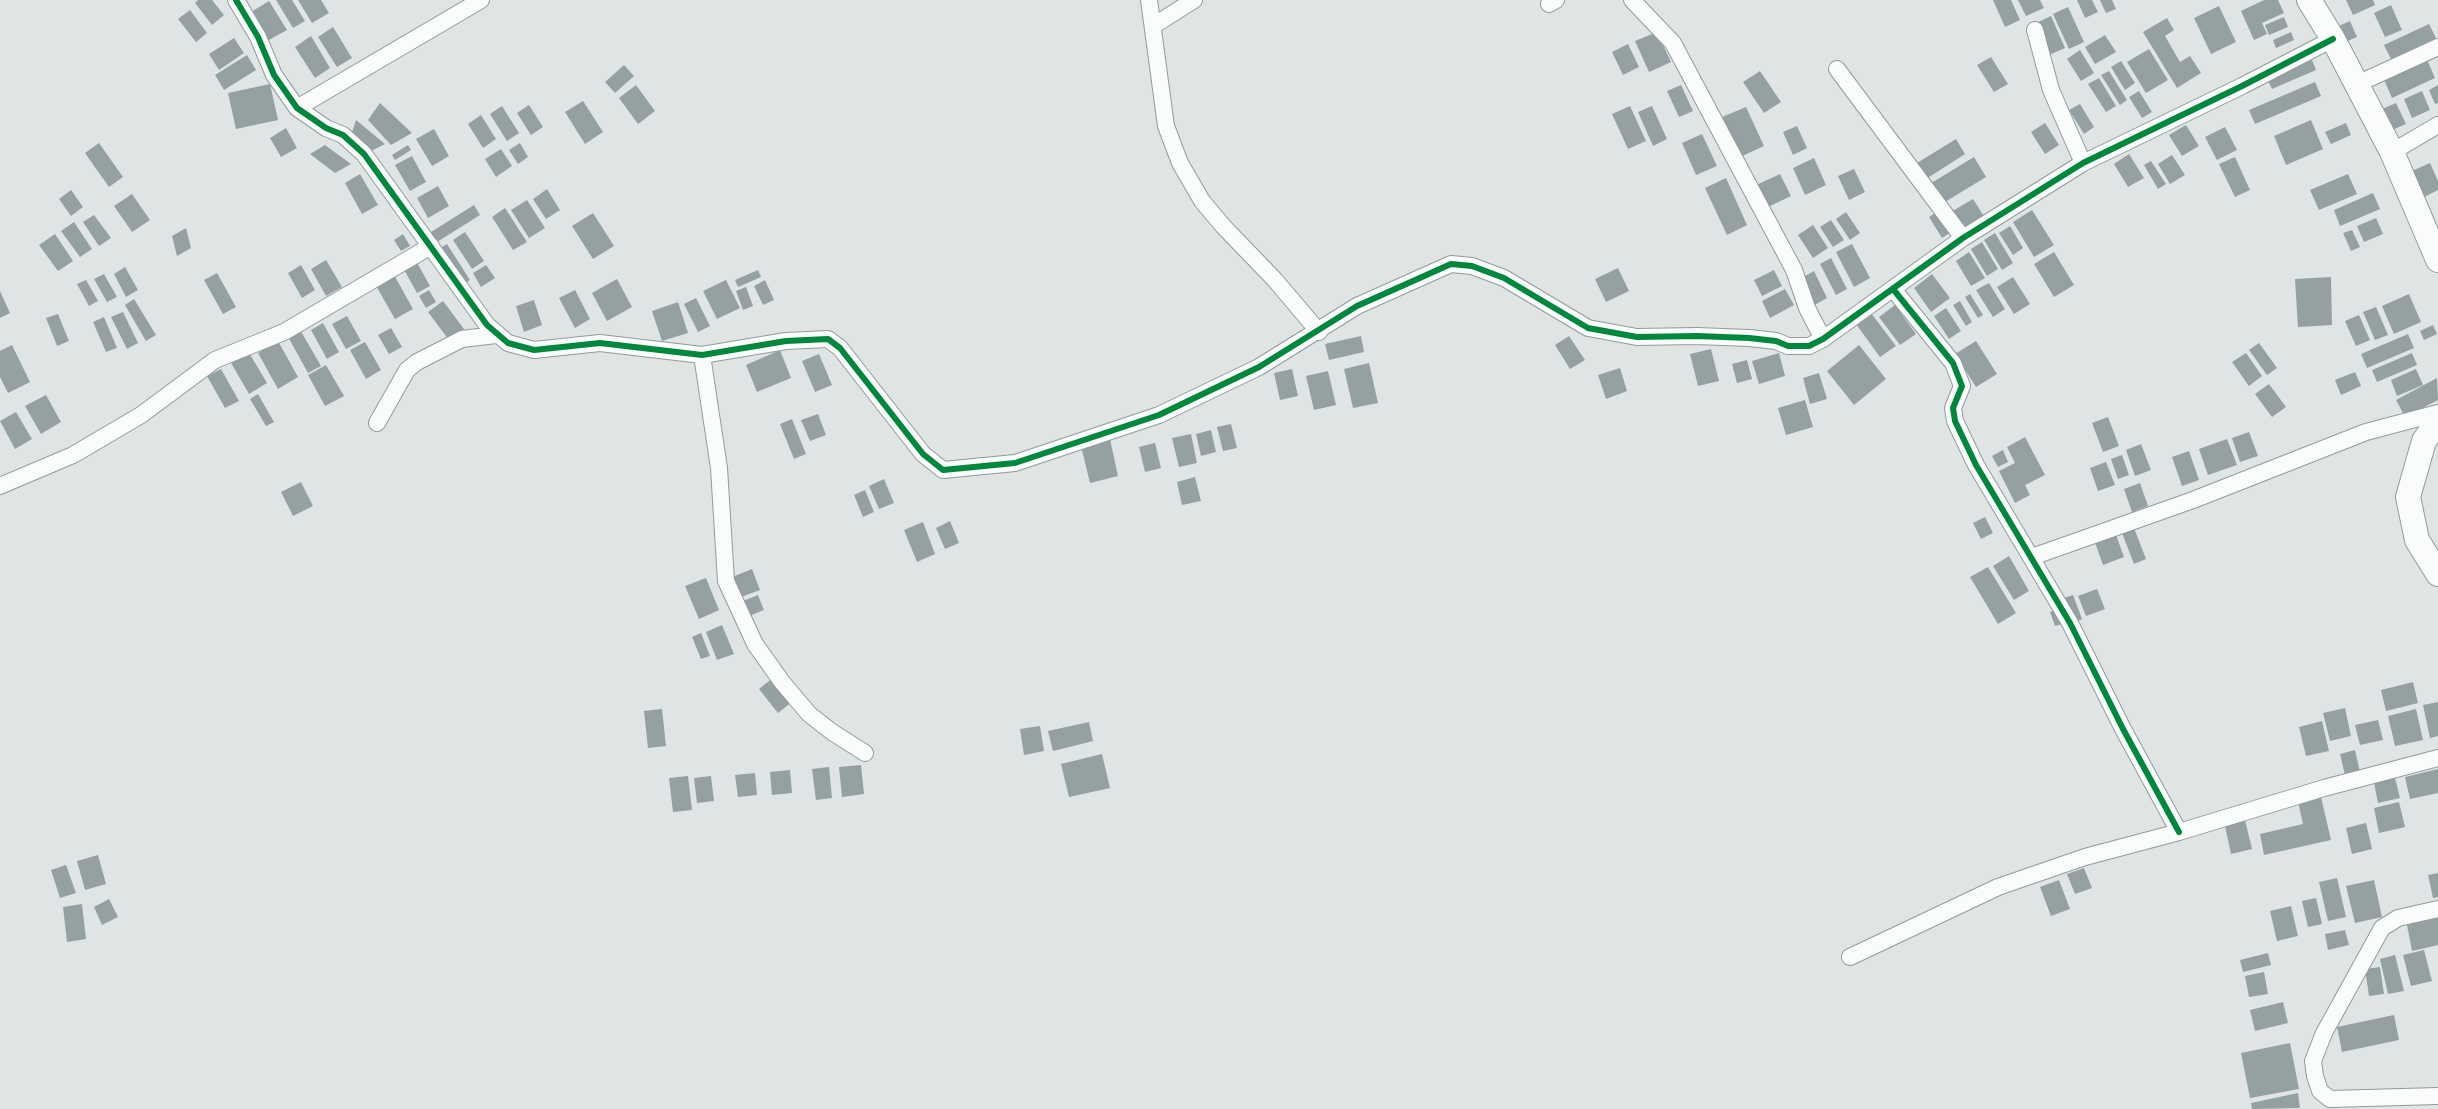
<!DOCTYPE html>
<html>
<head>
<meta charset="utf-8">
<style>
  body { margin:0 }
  canvas { display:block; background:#dfe5e5 }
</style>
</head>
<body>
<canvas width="2438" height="1109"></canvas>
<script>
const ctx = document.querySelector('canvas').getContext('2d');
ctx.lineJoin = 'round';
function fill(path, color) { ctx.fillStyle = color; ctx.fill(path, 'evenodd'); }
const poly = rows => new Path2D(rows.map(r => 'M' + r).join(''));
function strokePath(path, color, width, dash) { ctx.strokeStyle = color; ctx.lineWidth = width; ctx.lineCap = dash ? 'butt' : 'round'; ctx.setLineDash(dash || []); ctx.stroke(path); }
fill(poly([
  [198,0,212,0,224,15,212,25,195,3],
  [276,0,292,0,305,21,293,28],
  [298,0,321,0,329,13,312,23],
  [1993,0,2011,0,2020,20,2005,27],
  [2018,0,2040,0,2044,8,2026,16],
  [2077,0,2092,0,2098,12,2085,18],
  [2100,0,2112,0,2116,9,2106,13],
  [2264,0,2278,0,2284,13,2262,23,2267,34,2254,40,2241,11],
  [2346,0,2373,0,2375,5,2353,15],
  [269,1,287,30,269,40,251,12],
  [2391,5,2402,30,2385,37,2374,13],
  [2219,6,2236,42,2211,54,2194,18],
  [2068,7,2084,42,2069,49,2053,14],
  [190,10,207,33,196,42,178,19],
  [2051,16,2065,48,2049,55,2034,24],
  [2284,17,2288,27,2269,35,2265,25],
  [2167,18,2174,30,2165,36,2180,62,2190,56,2201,73,2177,88,2143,32],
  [2350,21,2357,37,2343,43,2336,27],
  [2429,24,2436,38,2391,59,2384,45],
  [333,27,352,58,337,67,318,37],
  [1657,32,1671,62,1649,72,1635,41],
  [2291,32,2294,40,2276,48,2273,40],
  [2105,35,2116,52,2095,64,2085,47],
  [311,36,330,68,315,78,295,47],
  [234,38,244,53,219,70,209,54],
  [1628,44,1639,67,1623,75,1612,52],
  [2149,49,2168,80,2146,93,2127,62],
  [2080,50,2094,73,2081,81,2067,59],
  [247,55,256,70,224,90,215,75],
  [2425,55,2435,78,2392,98,2382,75],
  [1991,57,2008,84,1994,92,1977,65],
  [2312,60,2316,70,2272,89,2267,79],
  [2121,61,2135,83,2125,90,2111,67],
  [624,65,634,76,615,93,605,82],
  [1760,71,1781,102,1764,113,1743,82],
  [2109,71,2127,100,2120,105,2101,75],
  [2099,78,2116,106,2106,112,2088,84],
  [2315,82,2321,96,2255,124,2249,110],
  [270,84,278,120,236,129,228,93],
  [636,85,655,111,638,124,619,98],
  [1681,85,1693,111,1679,117,1667,91],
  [2438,85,2438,103,2435,104,2429,90],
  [2139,91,2152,112,2142,118,2129,97],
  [2422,91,2430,110,2412,118,2404,99],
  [583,101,603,132,585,144,565,112],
  [380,103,412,133,391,145,368,120],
  [2396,103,2406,124,2392,130,2382,109],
  [2080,104,2094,127,2084,134,2069,110],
  [529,105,543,127,531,135,517,113],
  [502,106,519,133,507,141,490,114],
  [1630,106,1646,141,1628,149,1612,114],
  [1652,106,1667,139,1653,146,1638,112],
  [1746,107,1764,146,1740,157,1722,117],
  [481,115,496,139,483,148,468,124],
  [356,120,385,144,371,151,352,132],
  [2311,120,2323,149,2286,165,2274,136],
  [2045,123,2059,145,2045,154,2031,132],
  [2346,123,2351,135,2331,144,2325,132],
  [2186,125,2199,146,2182,156,2169,135],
  [1797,126,1807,148,1793,155,1783,132],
  [2225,127,2237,150,2217,160,2205,137],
  [286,128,297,148,281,157,270,138],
  [434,129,449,156,432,166,416,139],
  [1702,134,1717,166,1696,175,1682,143],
  [1956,139,1965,154,1926,179,1917,163],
  [99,143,123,177,109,187,85,153],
  [520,143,528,157,518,164,509,150],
  [325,145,351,164,335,173,310,154],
  [408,145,411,150,395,160,392,155],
  [501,149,512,166,496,177,485,159],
  [2129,154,2144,178,2128,187,2114,164],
  [2172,155,2185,175,2170,184,2158,164],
  [412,156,426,182,410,191,395,165],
  [1974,157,1986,177,1940,205,1928,185],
  [2235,157,2250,190,2235,197,2219,164],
  [1814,158,1826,185,1805,195,1793,168],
  [2151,161,2166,184,2158,189,2144,165],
  [2430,163,2438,181,2438,190,2424,197,2412,171],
  [1854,169,1865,192,1849,200,1838,176],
  [360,174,378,205,362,214,345,183],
  [1780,174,1791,196,1762,210,1752,187],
  [2348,174,2357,194,2319,210,2310,190],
  [1726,178,1747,225,1727,235,1705,188],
  [438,186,449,206,428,218,417,198],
  [547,189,560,210,546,219,533,199],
  [71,190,83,207,71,216,59,199],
  [2373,193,2380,209,2340,226,2334,210],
  [132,194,150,220,132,232,114,206],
  [1973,199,1985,218,1963,231,1951,212],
  [527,200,545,228,529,238,511,210],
  [474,205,480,215,437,242,431,232],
  [505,208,527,242,513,250,492,217],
  [2032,210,2054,245,2034,257,2013,222],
  [1938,211,1951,232,1942,238,1929,217],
  [1846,212,1860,233,1850,240,1836,219],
  [593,213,614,246,593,259,572,226],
  [94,215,111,238,99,246,83,222],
  [2376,218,2383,234,2364,242,2357,226],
  [1831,220,1844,240,1833,247,1820,227],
  [74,222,92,249,80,257,61,231],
  [1813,225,1828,248,1813,258,1798,235],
  [2010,226,2023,248,2013,255,1999,233],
  [186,228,191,248,177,256,172,236],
  [2352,230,2360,247,2351,251,2343,233],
  [465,232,484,261,472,269,453,240],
  [1995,233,2013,263,2002,270,1984,240],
  [55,234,73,261,58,271,39,245],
  [403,234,410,246,401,251,394,240],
  [1982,242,1998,269,1987,276,1971,249],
  [447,244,470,280,461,286,437,250],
  [1852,244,1870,278,1854,287,1836,252],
  [1969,252,1985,278,1971,286,1956,261],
  [2054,252,2074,285,2054,297,2034,264],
  [1831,258,1847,289,1836,295,1820,264],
  [415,259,430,286,417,293,402,266],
  [326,260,342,287,326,296,311,269],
  [301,265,315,290,302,298,288,273],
  [486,265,495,278,481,287,473,273],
  [125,267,138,290,126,297,114,274],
  [1618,268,1629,291,1606,302,1595,279],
  [758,270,761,277,738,287,735,280],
  [1774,270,1782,286,1762,296,1754,280],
  [1814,271,1827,298,1811,307,1798,280],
  [217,273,236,307,223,314,204,280],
  [393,273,413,309,395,319,375,284],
  [104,274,117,297,107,302,94,279],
  [1932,274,1950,298,1931,312,1914,288],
  [2013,277,2030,304,2014,314,1997,287],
  [2331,277,2332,325,2298,327,2295,279],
  [617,279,632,307,607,321,592,293],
  [86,280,98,301,89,306,77,284],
  [726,280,740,308,717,319,703,291],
  [765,280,774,300,763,305,754,286],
  [1989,283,2005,309,1993,317,1976,290],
  [746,287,753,306,743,310,736,291],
  [1785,289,1794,305,1770,318,1762,301],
  [429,290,436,302,426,308,419,296],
  [575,290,590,319,575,328,559,298],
  [0,291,10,313,0,318],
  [1970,294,1983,315,1978,318,1965,297],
  [2409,294,2421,322,2394,334,2382,306],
  [696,298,710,326,698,332,684,304],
  [134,299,156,335,146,341,125,305],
  [534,300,542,325,524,332,516,306],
  [443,301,464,329,449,340,428,312],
  [1960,301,1972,322,1966,326,1953,305],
  [678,302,688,333,662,341,652,311],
  [1895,305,1916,334,1900,345,1879,317],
  [2376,307,2388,335,2375,340,2363,312],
  [1946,308,1961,331,1949,339,1934,316],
  [123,312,138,343,127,349,111,317],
  [1871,313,1896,346,1880,357,1856,324],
  [58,314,69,341,57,346,46,318],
  [2359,315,2370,340,2356,346,2345,321],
  [347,316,361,341,346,349,332,324],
  [104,317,117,348,106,352,93,322],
  [323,323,339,352,327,359,311,330],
  [2433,325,2437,334,2424,340,2420,331],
  [299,328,321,366,308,373,287,335],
  [391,328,402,347,389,354,378,335],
  [2408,334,2414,348,2367,368,2361,354],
  [1361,336,1364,352,1329,360,1325,344],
  [1569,336,1585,360,1570,369,1555,345],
  [278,341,298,377,278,389,258,353],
  [1976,341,1997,374,1976,387,1955,354],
  [365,342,381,370,366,379,350,350],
  [2259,343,2277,368,2267,375,2249,350],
  [12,345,30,382,8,393,0,377,0,351],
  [1859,345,1886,379,1854,405,1827,371],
  [1711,349,1719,381,1698,386,1690,354],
  [780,350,791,378,757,392,746,365],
  [248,351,267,383,249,394,230,361],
  [1779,353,1785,376,1759,384,1752,361],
  [2246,353,2262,376,2249,386,2232,362],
  [2412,353,2417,365,2377,382,2372,370],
  [819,354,832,385,815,392,802,361],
  [1747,360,1752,379,1737,383,1732,364],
  [1369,363,1378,403,1353,408,1344,369],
  [326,365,344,396,325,406,308,375],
  [1620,368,1627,391,1606,399,1598,375],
  [221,369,239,401,225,408,207,376],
  [1292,369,1298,396,1280,400,1274,373],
  [2416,369,2423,385,2397,396,2391,380],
  [1328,371,1336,405,1314,410,1306,376],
  [2355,372,2361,386,2341,395,2335,380],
  [1819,373,1827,399,1810,404,1803,378],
  [2437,378,2438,400,2405,417,2396,400],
  [2269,384,2286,407,2272,417,2255,394],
  [258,394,274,422,266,426,250,399],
  [46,395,61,422,41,434,25,406],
  [1805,400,1813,427,1786,435,1778,408],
  [16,412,32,439,15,449,0,421],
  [818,414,826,435,810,441,801,420],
  [2108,417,2119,446,2103,452,2092,423],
  [792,419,806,454,794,459,780,424],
  [1231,424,1237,448,1223,451,1217,427],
  [1211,430,1216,452,1201,456,1196,434],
  [2249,432,2258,456,2240,462,2232,438],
  [1191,434,1197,463,1179,467,1172,438],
  [2025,437,2045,475,2025,485,2030,495,2015,503,1999,471,2015,463,2007,447],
  [1110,439,1118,476,1090,483,1081,446],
  [2227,439,2237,465,2208,475,2199,449],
  [1155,443,1161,468,1145,472,1139,447],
  [2141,444,2151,470,2135,476,2126,450],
  [2003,450,2008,462,1998,467,1992,456],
  [2189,451,2199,480,2182,486,2172,457],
  [2122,455,2129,475,2118,479,2111,459],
  [2106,462,2115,485,2098,491,2090,468],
  [1195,477,1201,501,1182,505,1177,482],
  [884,479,894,503,879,509,869,486],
  [301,482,313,506,293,516,281,492],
  [2140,483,2148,506,2132,512,2124,489],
  [865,490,874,512,863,517,854,495],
  [1985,517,1993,533,1981,539,1973,523],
  [950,521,959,543,945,549,936,528],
  [923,522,935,554,917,562,904,530],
  [2134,528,2146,559,2134,564,2122,533],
  [2115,532,2124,557,2103,565,2094,540],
  [2009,556,2029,591,2014,600,1993,566],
  [1988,567,2016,613,1998,624,1970,577],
  [752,569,760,590,741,597,732,577],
  [706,578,719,610,699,619,685,586],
  [2097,589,2105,609,2086,616,2078,596],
  [758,595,764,610,749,616,743,601],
  [2073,595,2082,619,2073,623,2064,598],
  [2057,609,2062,624,2055,626,2050,612],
  [722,625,734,654,717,660,706,632],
  [701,633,710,656,701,659,692,637],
  [774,677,793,701,778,713,759,689],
  [2413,682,2418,703,2386,711,2381,690],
  [2438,702,2438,736,2430,738,2423,705],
  [2345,708,2351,736,2330,741,2323,713],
  [662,709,666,746,648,748,644,711],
  [2416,709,2423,740,2395,746,2388,716],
  [2378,720,2383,740,2360,745,2355,725],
  [2322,721,2329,751,2306,756,2299,727],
  [1089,722,1093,741,1053,751,1048,731],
  [1040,726,1044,751,1024,755,1020,729],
  [2355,750,2360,772,2345,775,2340,754],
  [1102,754,1110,788,1069,797,1061,764],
  [861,765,864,794,842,797,839,767],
  [829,767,832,798,816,800,812,769],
  [2438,769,2438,793,2410,799,2405,777],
  [790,770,792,793,772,795,770,772],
  [755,773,757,795,738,797,735,775],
  [688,776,692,810,673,812,669,778],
  [711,776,714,801,697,803,694,778],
  [2395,778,2400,798,2378,803,2374,783],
  [2321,797,2331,840,2264,855,2260,834,2303,824,2298,802],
  [2399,802,2405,827,2379,833,2374,808],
  [2244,816,2252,849,2231,854,2224,821],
  [2366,823,2372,849,2352,854,2346,828],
  [98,855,106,884,85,890,77,861],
  [66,865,76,893,60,898,51,870],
  [2084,868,2092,888,2075,894,2067,874],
  [2438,873,2438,897,2433,898,2428,875],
  [2337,878,2346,917,2328,921,2319,882],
  [2059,880,2070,909,2051,916,2040,887],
  [2374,880,2382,917,2355,923,2346,886],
  [2316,898,2322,924,2308,927,2302,901],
  [109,899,118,917,102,925,94,907],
  [82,904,86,939,67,942,63,907],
  [2291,906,2298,936,2277,941,2270,911],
  [2438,917,2438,945,2412,951,2407,925],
  [2345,930,2349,945,2328,950,2325,934],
  [2424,950,2432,981,2411,986,2403,955],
  [2268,953,2271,965,2243,972,2240,960],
  [2395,955,2404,991,2388,994,2380,959],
  [2380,967,2384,994,2369,996,2365,969],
  [2264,972,2268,994,2249,997,2245,976],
  [2283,1002,2288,1023,2255,1031,2250,1010],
  [2394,1015,2399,1040,2342,1052,2337,1027],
  [2290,1043,2299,1089,2250,1098,2241,1053],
  [2298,1093,2300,1108,2252,1109,2251,1103]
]), '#95a0a2');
const street = poly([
  [236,0,258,37,274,75,297,108,326,128,343,135,364,154,487,325,508,343,534,350,600,343,702,355,786,341,828,339,840,348,923,454,943,470,1015,463,1159,415,1259,367,1357,306,1451,264,1472,266,1504,278,1588,328,1637,337,1697,336,1749,338,1776,341,1788,346,1809,346,1823,339,1963,238,2083,163,2242,86,2333,39],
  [1149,0,1166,126,1180,163,1202,201,1223,226,1275,280,1319,332],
  [1632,0,1673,43,1794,270,1807,308,1823,339],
  [1549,4,1556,0],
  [1153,26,1194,0],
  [2035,30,2051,90,2083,163],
  [1837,69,1963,238],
  [2357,84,2438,47],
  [297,108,481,0],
  [2392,152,2438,125],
  [1893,289,1953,363,1962,386,1953,408,1955,421,1976,465,2070,623,2123,729,2179,832],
  [702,355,719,468,726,581,755,644,782,682,809,714,832,732,865,753],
  [377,423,407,370,417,362,462,339,496,335],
  [0,486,73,455,141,415,215,360,284,332,431,246],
  [2032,557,2193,500,2366,432,2438,413],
  [2438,909,2398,918,2382,928,2324,1033,2313,1061,2315,1076,2320,1091,2330,1099,2438,1096],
  [1850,957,1998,887,2085,857,2179,832,2324,788,2438,758]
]);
const secondary = poly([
  [2309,0,2333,39,2392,152,2438,260],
  [2438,421,2424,441,2408,497,2417,540,2438,574]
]);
strokePath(street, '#959a99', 18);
strokePath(secondary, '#959a99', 26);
strokePath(street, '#fafbfb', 16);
strokePath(secondary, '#fafbfb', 24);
strokePath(poly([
  [236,0,258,37,274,75,297,108,326,128,343,135,364,154,487,325,508,343,534,350,600,343,702,355,786,341,828,339,840,348,923,454,943,470,1015,463,1159,415,1259,367,1357,306,1451,264,1472,266,1504,278,1588,328,1637,337,1697,336,1749,338,1776,341,1788,346,1809,346,1823,339,1963,238,2083,163,2242,86,2333,39],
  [1893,289,1953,363,1962,386,1953,408,1955,421,1976,465,2070,623,2123,729,2179,832]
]), '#00873e', 6);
</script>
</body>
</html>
